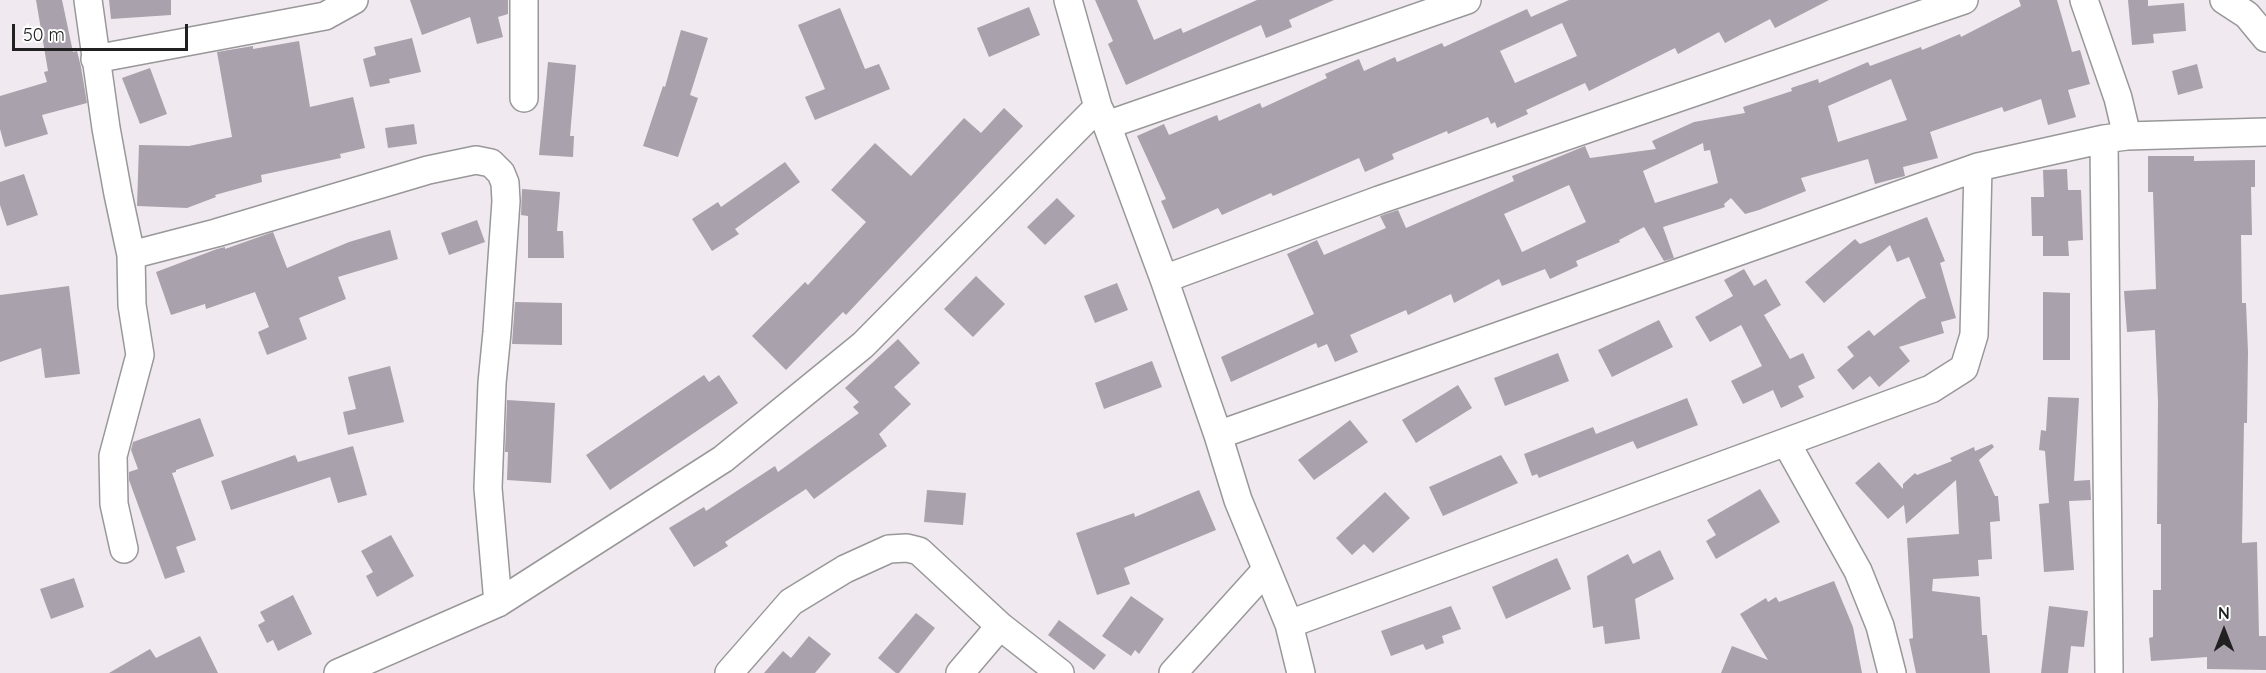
<!DOCTYPE html>
<html>
<head>
<meta charset="utf-8">
<style>
  body { margin:0 }
  #map { position:relative; width:2266px; height:673px; overflow:hidden; background:#f1e9f0; font-family:Quicksand,sans-serif }
  canvas { display:block }
  .north { position:absolute; left:2194px; top:601px; width:60px; height:60px; -webkit-text-stroke:4px #fff; paint-order:stroke; rotate:0deg; font-size:16px; font-weight:700; line-height:24px; text-align:center; color:#212121 }
  .north::after { content:''; display:block; margin:auto; width:21px; height:27px; background:#212121; clip-path:polygon(50% 0,100% 100%,50% 72%,0 100%) }
  .scale { position:absolute; left:12px; top:24px; width:176px; height:27px; box-sizing:border-box; border:3px solid #212121; border-top:0; padding-left:8px; font-size:18px; line-height:21px; white-space:nowrap; color:#212121; -webkit-text-stroke:4px #fff; paint-order:stroke }
</style>
</head>
<body>
<div id="map">
<canvas width="2266" height="673"></canvas>
<div class="north">N</div>
<div class="scale">50 m</div>
</div>
<script>
const ctx = document.querySelector('canvas').getContext('2d');
ctx.lineJoin = 'round';
function fill(path, color) { ctx.fillStyle = color; ctx.fill(path, 'evenodd'); }
const poly = rows => new Path2D(rows.map(r => 'M' + r).join(''));
function strokePath(path, color, width, dash) { ctx.strokeStyle = color; ctx.lineWidth = width; ctx.lineCap = dash ? 'butt' : 'round'; ctx.setLineDash(dash || []); ctx.stroke(path); }
fill(poly([
  [36,0,62,0,73,52,77,51,81,67,87,103,42,115,48,134,5,147,0,129,0,96,47,82,44,72,48,71],
  [109,0,171,0,171,15,111,19],
  [410,0,508,0,508,14,498,17,503,37,477,44,470,17,422,35],
  [1095,0,1137,0,1154,40,1181,28,1183,33,1257,0,1334,0,1289,20,1292,27,1266,38,1261,25,1126,85,1108,44,1113,41],
  [1569,0,1829,0,1775,28,1770,19,1725,43,1719,32,1678,54,1675,48,1589,91,1585,83,1526,110,1528,114,1497,128,1495,122,1491,124,1488,117,1448,134,1447,131,1392,154,1394,159,1365,172,1359,158,1273,196,1271,193,1222,215,1218,208,1173,229,1161,201,1166,199,1137,136,1164,124,1169,135,1217,115,1219,121,1260,103,1262,108,1327,78,1325,74,1359,59,1364,71,1395,57,1397,62,1442,43,1444,47,1527,9,1531,17],
  [1562,23,1577,56,1515,83,1500,51],
  [2019,0,2057,0,2072,52,2080,50,2090,84,2068,90,2076,117,2048,125,2041,99,2004,112,2002,107,1930,132,1938,158,1903,167,1905,176,1875,184,1868,159,1801,178,1806,191,1759,210,1745,214,1731,198,1724,204,1725,207,1663,227,1674,258,1664,261,1644,227,1619,240,1620,242,1576,261,1578,266,1550,279,1545,269,1502,286,1499,279,1454,303,1451,294,1408,315,1406,310,1350,335,1358,352,1335,362,1327,344,1318,348,1316,343,1231,382,1221,357,1314,314,1287,254,1317,240,1324,255,1386,228,1380,216,1398,210,1406,228,1514,181,1512,176,1585,146,1590,158,1656,149,1652,141,1694,122,1745,113,1743,107,1792,91,1791,88,1818,79,1819,83,1868,62,1870,66,1921,47,1922,50,1960,34,1961,37,2021,6],
  [1891,79,1907,120,1838,142,1828,106],
  [1703,143,1704,151,1710,150,1718,183,1655,203,1643,171],
  [1569,185,1586,222,1522,252,1504,214],
  [2128,0,2148,0,2148,6,2184,3,2186,31,2153,34,2154,43,2132,45],
  [1029,7,1040,35,989,57,977,28],
  [840,8,865,69,879,64,890,89,815,120,805,97,825,89,798,25],
  [681,30,708,38,690,95,698,98,678,157,643,146,663,86,665,87],
  [412,38,421,72,389,79,390,83,370,87,363,59,376,55,374,47],
  [299,41,310,107,353,97,365,148,340,154,341,158,261,175,262,182,215,195,216,197,187,208,137,206,139,145,189,146,232,137,217,52,253,46,253,49],
  [548,62,576,65,570,136,574,136,573,157,539,155],
  [2197,64,2203,88,2178,95,2172,71],
  [150,68,167,114,140,124,122,78],
  [1004,108,1023,126,846,315,843,312,786,370,752,336,805,282,808,285,866,222,831,190,875,143,911,176,964,118,981,133],
  [414,124,417,144,388,148,385,128],
  [2148,156,2194,156,2194,161,2255,160,2255,187,2251,187,2252,235,2241,235,2242,303,2246,303,2248,352,2247,423,2244,423,2242,543,2257,542,2259,636,2266,636,2266,670,2207,669,2207,657,2151,661,2149,638,2153,637,2153,590,2161,590,2161,524,2157,524,2158,401,2155,330,2127,332,2124,291,2156,289,2153,192,2148,192],
  [785,162,800,182,735,229,739,234,712,251,692,219,718,202,721,207],
  [2067,169,2068,190,2081,190,2083,240,2068,241,2069,256,2043,256,2043,236,2032,236,2031,197,2044,197,2043,170],
  [24,174,38,215,7,226,0,205,0,182],
  [522,189,560,192,557,231,563,231,564,258,528,258,528,216,521,215],
  [1057,198,1075,216,1045,245,1027,227],
  [1927,217,1945,261,1940,263,1956,318,1941,322,1944,333,1899,347,1910,361,1879,387,1870,376,1853,390,1837,370,1854,356,1847,347,1869,330,1874,336,1920,300,1926,298,1909,257,1897,262,1890,245,1824,303,1805,282,1855,239,1860,244],
  [477,220,485,242,449,255,441,233],
  [390,230,398,259,338,277,346,299,299,318,307,339,267,355,258,332,269,327,255,292,206,309,205,304,171,315,156,272,217,249,225,247,225,249,273,232,287,268,349,242],
  [1744,269,1754,286,1766,279,1781,305,1764,315,1790,359,1803,353,1815,378,1798,386,1804,397,1781,408,1773,390,1743,404,1731,381,1762,366,1741,325,1710,342,1695,317,1733,296,1724,280],
  [976,276,1005,304,973,337,944,309],
  [1117,283,1128,310,1095,323,1084,296],
  [69,286,80,374,45,378,41,348,0,362,0,295],
  [2043,292,2070,293,2070,360,2043,360],
  [515,302,562,303,562,345,512,344],
  [1659,320,1673,347,1612,377,1598,350],
  [898,339,920,363,894,387,911,404,879,434,887,446,814,499,806,489,725,542,728,546,694,567,669,528,704,507,706,511,775,466,778,472,859,413,853,407,859,402,845,388],
  [1558,353,1569,381,1505,406,1494,378],
  [1152,361,1162,387,1104,409,1095,383],
  [390,366,404,422,348,435,343,412,356,409,348,377],
  [704,375,709,382,719,375,738,403,610,490,586,455],
  [1458,385,1472,408,1416,443,1402,420],
  [2048,397,2079,398,2074,481,2090,480,2091,500,2069,501,2074,570,2044,572,2039,504,2049,503,2045,451,2039,450,2041,430,2046,431],
  [1687,398,1698,425,1637,449,1633,441,1539,478,1537,474,1532,476,1524,454,1593,427,1596,434],
  [507,400,555,403,551,483,507,480,508,452,505,452],
  [200,418,214,456,176,470,176,472,172,473,196,540,176,547,185,572,165,579,129,480,129,472,138,469,131,450,133,442],
  [1350,420,1368,442,1314,480,1298,460],
  [1992,444,1994,447,1979,460,1995,496,1998,496,2000,521,1990,522,1992,559,1978,560,1979,576,1933,579,1932,591,1980,597,1982,635,1987,635,1990,673,1916,673,1909,639,1913,638,1907,538,1959,534,1956,480,1906,524,1904,505,1888,519,1855,483,1879,462,1903,489,1903,484,1915,473,1917,475,1952,461,1950,458,1974,447,1975,451],
  [353,446,367,495,338,503,330,477,231,510,221,481,295,455,298,462],
  [1501,455,1518,483,1443,516,1429,487],
  [1760,489,1780,522,1716,559,1706,541,1716,535,1707,520],
  [927,490,966,493,963,525,924,522],
  [1199,490,1216,530,1124,568,1130,584,1097,595,1076,533,1134,513,1135,517],
  [1385,492,1410,518,1373,553,1364,544,1352,555,1336,538],
  [391,535,414,576,377,597,366,576,373,572,361,551],
  [1660,550,1674,579,1635,599,1640,639,1605,644,1603,626,1593,628,1587,576,1628,554,1633,564],
  [1557,558,1571,589,1506,619,1492,587],
  [74,578,84,607,51,619,40,589],
  [1834,581,1853,627,1862,673,1721,673,1732,646,1768,660,1740,614,1766,598,1768,602,1776,597,1779,602],
  [293,595,312,634,278,651,273,640,267,643,258,625,265,621,260,612],
  [1131,596,1164,619,1139,654,1135,650,1131,656,1102,636],
  [1451,606,1461,629,1442,636,1444,643,1426,650,1423,644,1391,656,1381,631],
  [2049,606,2088,611,2084,647,2071,646,2068,673,2041,673],
  [916,613,935,628,899,673,896,673,878,658],
  [1059,620,1106,655,1094,670,1048,635],
  [200,636,218,673,109,673,150,649,156,658],
  [809,636,831,654,815,673,764,673,783,651,791,658]
]), '#a9a1ab');
const minor = poly([
  [88,0,106,128,118,194,131,255,132,305,140,355,113,456,114,504,124,549],
  [1068,0,1098,107,1107,125,1164,279,1218,435,1238,500,1289,624,1301,673],
  [2084,0,2118,98,2127,136],
  [2224,0,2247,15,2266,38],
  [95,59,325,16,354,0],
  [524,98,524,0],
  [1107,125,1467,0],
  [2104,139,2109,673],
  [131,255,216,233,428,170,476,160,491,163,501,173,505,183,506,201,497,332,492,383,488,488,498,603],
  [1164,279,1379,200,1964,0],
  [1218,435,1978,167,2104,139,2127,136,2266,132],
  [1787,444,1858,571,1880,626,1892,673],
  [1289,624,1931,389,1964,368,1974,335,1978,167],
  [338,673,498,603,723,459,863,345,1098,107],
  [729,673,791,602,845,569,889,549,907,548,919,551,1000,626],
  [960,673,1000,626,1060,673],
  [1173,673,1266,570]
]);
strokePath(minor, '#989898', 30);
strokePath(minor, '#fff', 27);
</script>
</body>
</html>
